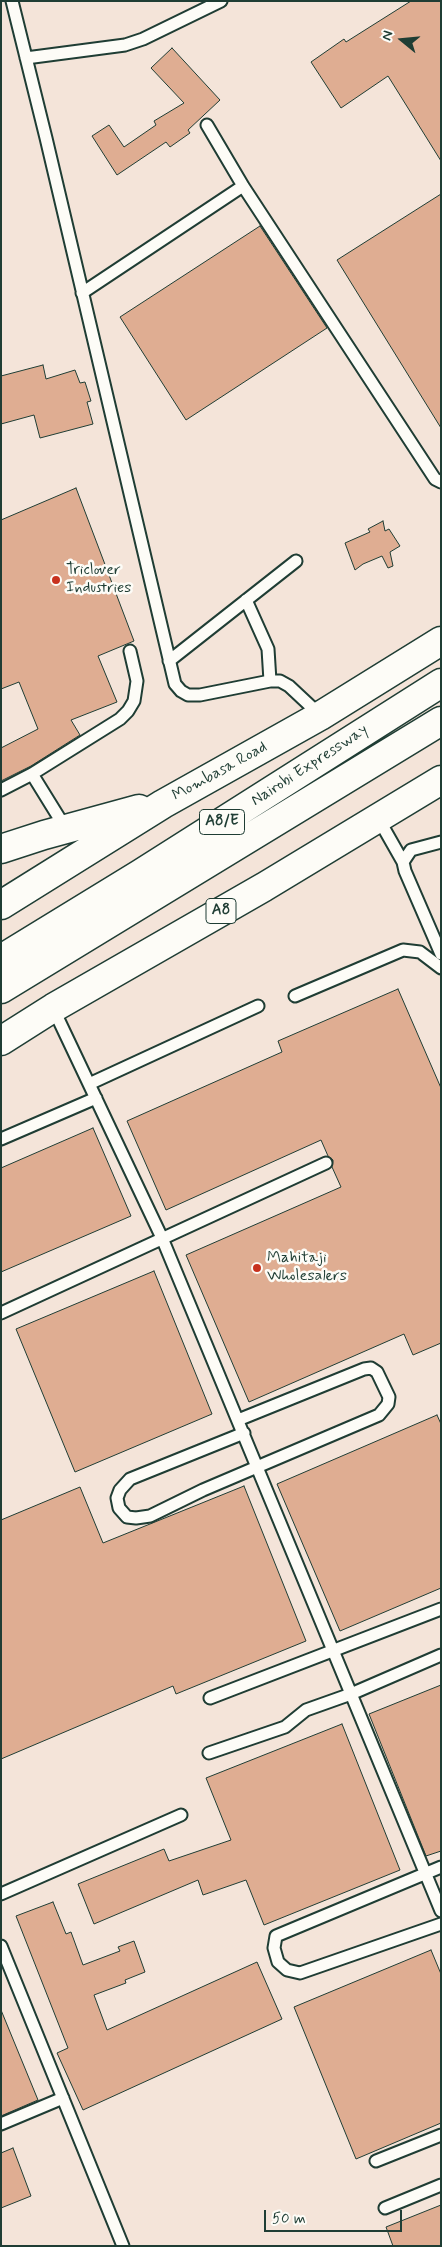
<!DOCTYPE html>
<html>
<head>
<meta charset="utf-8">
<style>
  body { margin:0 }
  #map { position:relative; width:442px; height:2247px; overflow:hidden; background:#f4e4d9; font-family:Mynerve,sans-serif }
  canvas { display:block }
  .frame { position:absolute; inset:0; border:2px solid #1f3d34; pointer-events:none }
  .north { position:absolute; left:377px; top:15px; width:50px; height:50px; -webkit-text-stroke:4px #fdfcf7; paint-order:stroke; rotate:287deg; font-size:14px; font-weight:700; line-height:20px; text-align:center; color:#1f3d34 }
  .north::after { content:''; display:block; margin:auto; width:18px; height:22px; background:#1f3d34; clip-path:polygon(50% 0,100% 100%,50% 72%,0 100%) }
  .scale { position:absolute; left:264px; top:2210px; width:138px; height:22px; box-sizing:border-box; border:2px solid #1f3d34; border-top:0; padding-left:6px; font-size:15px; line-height:18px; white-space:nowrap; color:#1f3d34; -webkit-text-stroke:4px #fdfcf7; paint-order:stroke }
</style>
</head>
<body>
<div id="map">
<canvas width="442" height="2247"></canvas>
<div class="frame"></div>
<div class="north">N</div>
<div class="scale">50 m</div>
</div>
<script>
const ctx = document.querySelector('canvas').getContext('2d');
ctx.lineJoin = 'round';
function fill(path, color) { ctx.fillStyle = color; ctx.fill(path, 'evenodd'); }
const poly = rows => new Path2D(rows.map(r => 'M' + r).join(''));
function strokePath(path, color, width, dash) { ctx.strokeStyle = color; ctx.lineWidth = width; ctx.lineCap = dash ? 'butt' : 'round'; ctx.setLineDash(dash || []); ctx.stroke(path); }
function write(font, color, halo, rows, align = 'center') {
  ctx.font = font + ' Mynerve,sans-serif'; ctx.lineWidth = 5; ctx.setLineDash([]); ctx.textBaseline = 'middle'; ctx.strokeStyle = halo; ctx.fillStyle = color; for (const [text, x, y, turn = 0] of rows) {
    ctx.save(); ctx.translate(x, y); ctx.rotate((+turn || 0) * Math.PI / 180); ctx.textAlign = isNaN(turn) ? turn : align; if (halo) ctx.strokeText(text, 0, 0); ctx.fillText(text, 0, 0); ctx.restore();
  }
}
const building = poly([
  [411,1,441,1,441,161,388,76,341,108,311,62,344,39,346,42,411,1],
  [172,48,220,100,188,130,190,133,170,147,166,142,117,175,92,136,109,125,124,147,156,125,154,121,184,103,151,68,172,48],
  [441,194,441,428,337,260,441,194],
  [260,226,327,328,186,420,120,317,260,226],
  [43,365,46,379,75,370,80,383,85,382,91,401,87,402,93,424,40,438,34,415,1,424,1,376,43,365],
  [76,488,134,641,98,656,117,702,71,720,80,735,31,766,1,781,1,748,38,729,19,682,1,689,1,520,76,488],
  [383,521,385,531,389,529,400,546,390,552,393,566,388,568,382,556,363,564,355,570,345,543,370,532,368,529,383,521],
  [398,989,441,1088,441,1343,413,1355,404,1334,249,1402,186,1255,341,1187,332,1167,333,1160,328,1156,321,1140,166,1210,127,1121,282,1052,278,1041,398,989],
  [93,1128,131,1216,1,1272,1,1168,93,1128],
  [154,1271,212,1414,75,1472,16,1329,154,1271],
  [437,1415,441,1424,441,1588,340,1631,277,1484,437,1415],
  [244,1486,306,1641,176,1694,173,1686,1,1759,1,1520,80,1487,103,1543,244,1486],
  [441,1685,441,1851,426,1856,369,1714,441,1685],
  [342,1724,400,1870,264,1925,246,1880,203,1895,198,1880,94,1924,78,1884,164,1849,169,1861,231,1840,206,1778,342,1724],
  [53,1902,66,1934,71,1932,83,1965,120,1951,118,1947,134,1941,145,1972,125,1980,126,1983,94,1995,107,2030,257,1962,282,2019,83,2110,57,2053,68,2048,16,1916,53,1902],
  [431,1950,441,1974,441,2123,356,2159,294,2007,431,1950],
  [1,2010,38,2100,1,2116,1,2010],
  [13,2148,31,2196,1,2208,1,2153,13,2148],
  [441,2205,441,2246,393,2246,386,2227,441,2205]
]);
fill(building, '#dfad92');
strokePath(building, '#1f3d34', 1);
const service = poly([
  [12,1,46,138,175,684,181,691,188,695,200,695,270,681,280,681,289,686,320,715],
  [26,58,125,45,143,39,221,1],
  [207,125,243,186,435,479,441,482],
  [82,293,243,186],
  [246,600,268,649,270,681],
  [169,661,296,561],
  [32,774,66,829],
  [1,790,32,774,120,719,128,711,134,701,137,681,130,651],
  [378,818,403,862],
  [441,842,411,850,403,862,405,871,441,954],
  [295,996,403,950,420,952,441,968],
  [53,1008,162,1238,441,1911],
  [89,1084,258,1006],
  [1,1139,96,1098],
  [1,1313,326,1163],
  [238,1420,364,1369,371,1368,377,1372,389,1397,388,1404,379,1415,203,1490,150,1516,136,1518,127,1517,119,1508,117,1498,120,1490,130,1479,244,1433],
  [210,1698,441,1609],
  [209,1753,285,1727,306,1710,351,1694,441,1655],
  [441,1867,276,1936,274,1948,278,1962,287,1970,300,1973,441,1924],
  [1,1894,181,1815],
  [1,1946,123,2246],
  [1,2124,63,2098],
  [376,2161,441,2135],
  [385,2208,441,2185]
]);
const trunk = poly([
  [1,849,44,835,139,809],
  [1,905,163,804,320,716,441,641],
  [1,1041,53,1008,264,887,441,780]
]);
const motorway = poly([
  [1,959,140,874,441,683],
  [1,989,441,721]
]);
strokePath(service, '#1f3d34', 15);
strokePath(trunk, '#1f3d34', 31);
strokePath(motorway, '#1f3d34', 31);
strokePath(service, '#fdfcf7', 11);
strokePath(trunk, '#fdfcf7', 28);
strokePath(motorway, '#fdfcf7', 28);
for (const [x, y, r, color] of [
  [56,580,5,"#c8321e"],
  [257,1268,5,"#c8321e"]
]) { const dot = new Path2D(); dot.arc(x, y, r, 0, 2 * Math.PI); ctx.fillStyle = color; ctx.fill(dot); strokePath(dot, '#fdfcf7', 2); }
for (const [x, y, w] of [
  [222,822,45],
  [221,911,30]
]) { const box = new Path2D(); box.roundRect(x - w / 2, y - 12.5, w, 25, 4); ctx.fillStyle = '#fdfcf7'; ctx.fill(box); strokePath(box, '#1f3d34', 1); }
write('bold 15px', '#1f3d34', null, [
  ["A8/E",222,822],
  ["A8",221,911]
]);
write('16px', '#1f3d34', '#fdfcf7', [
  ["Triclover",66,571],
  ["Industries",66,589],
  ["Mahitaji",267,1259],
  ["Wholesalers",267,1277]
], 'left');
write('16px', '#1f3d34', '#fdfcf7', [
  ["Nairobi Expressway",310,766,-33],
  ["Mombasa Road",220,772,-29]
]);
</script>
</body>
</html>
